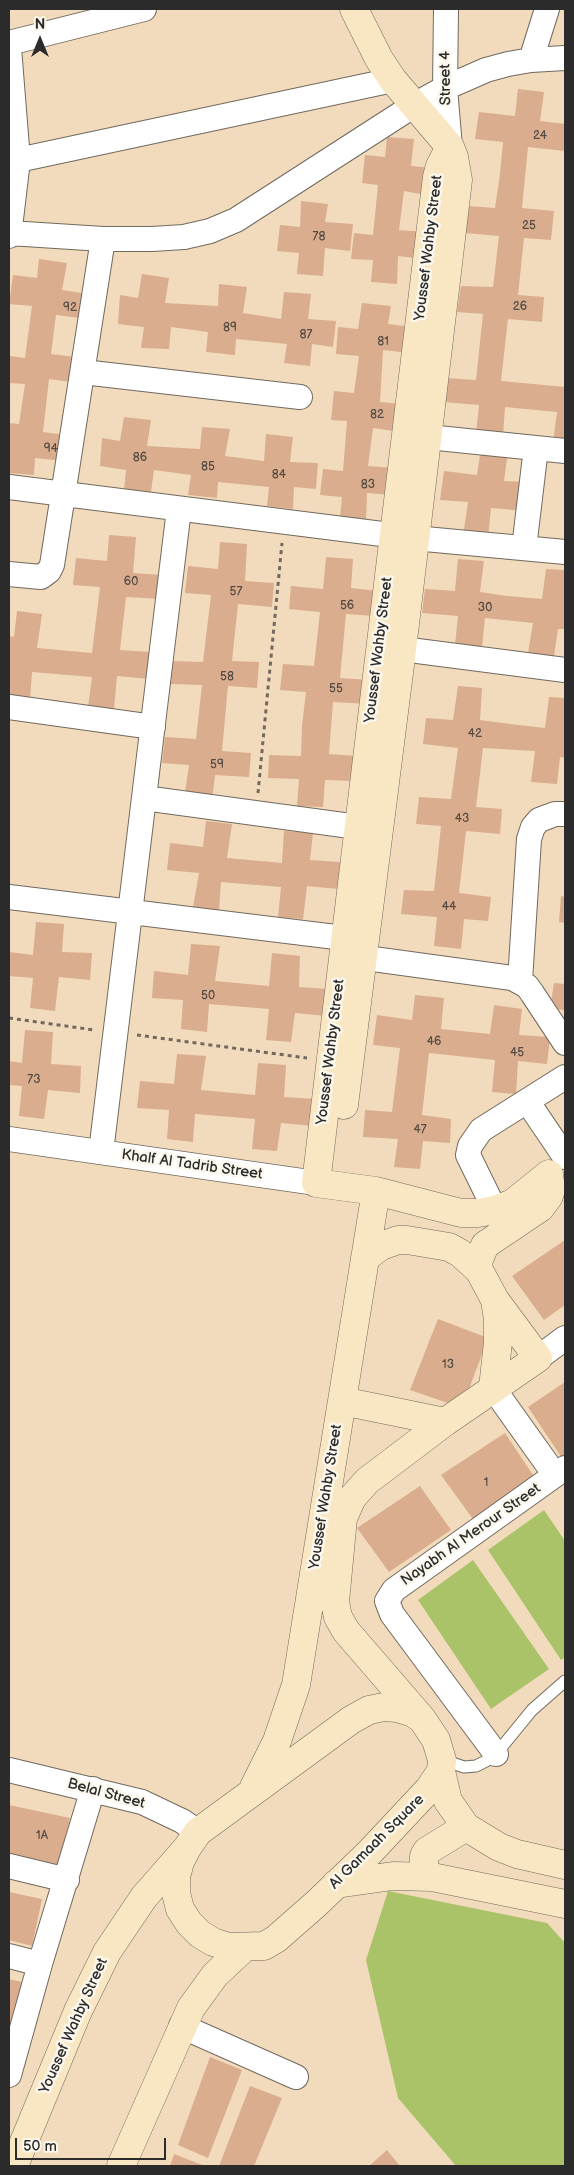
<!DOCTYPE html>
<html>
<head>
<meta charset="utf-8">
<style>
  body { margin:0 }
  #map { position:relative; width:574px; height:2175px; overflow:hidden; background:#f2dbbc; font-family:"Balsamiq Sans",sans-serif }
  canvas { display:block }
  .frame { position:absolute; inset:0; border:10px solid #2b2b2b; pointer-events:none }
  .north { position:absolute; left:15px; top:15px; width:50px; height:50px; -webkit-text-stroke:4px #fbf7ec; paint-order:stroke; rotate:0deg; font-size:14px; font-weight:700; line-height:20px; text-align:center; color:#2b2b2b }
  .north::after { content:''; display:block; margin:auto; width:18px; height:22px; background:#2b2b2b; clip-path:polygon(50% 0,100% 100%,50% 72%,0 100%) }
  .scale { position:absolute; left:15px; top:2138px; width:151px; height:22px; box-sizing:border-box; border:2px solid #2b2b2b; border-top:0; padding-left:6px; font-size:15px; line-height:18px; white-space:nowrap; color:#2b2b2b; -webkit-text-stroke:4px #fbf7ec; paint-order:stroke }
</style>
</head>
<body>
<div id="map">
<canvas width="574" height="2175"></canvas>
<div class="frame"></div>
<div class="north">N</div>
<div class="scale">50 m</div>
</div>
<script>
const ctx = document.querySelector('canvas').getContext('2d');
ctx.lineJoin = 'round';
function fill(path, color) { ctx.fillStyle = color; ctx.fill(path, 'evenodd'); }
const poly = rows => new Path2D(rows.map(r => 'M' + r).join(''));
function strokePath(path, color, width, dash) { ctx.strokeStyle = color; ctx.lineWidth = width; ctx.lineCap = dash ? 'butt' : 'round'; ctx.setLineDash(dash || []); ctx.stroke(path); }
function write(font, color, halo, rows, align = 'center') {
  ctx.font = font + ' "Balsamiq Sans",sans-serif'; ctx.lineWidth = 5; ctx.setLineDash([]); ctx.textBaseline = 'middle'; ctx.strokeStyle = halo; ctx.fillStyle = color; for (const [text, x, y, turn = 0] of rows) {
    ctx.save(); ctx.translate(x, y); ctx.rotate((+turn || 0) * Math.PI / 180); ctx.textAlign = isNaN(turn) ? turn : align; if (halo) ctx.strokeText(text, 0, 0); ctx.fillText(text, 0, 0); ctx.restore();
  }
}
fill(poly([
  [544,1510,565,1541,565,1657,561,1660,488,1550],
  [473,1560,549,1669,491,1709,418,1600],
  [388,1891,547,1923,565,1943,565,2166,456,2166,398,2098,366,1960]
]), '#aac368');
fill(poly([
  [518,89,544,92,540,121,565,124,565,151,528,147,522,208,554,211,551,240,524,238,518,295,544,297,542,322,508,319,501,381,565,387,565,443,553,442,557,412,505,407,503,437,476,434,479,405,443,402,446,378,476,380,483,314,457,312,461,286,493,287,499,236,465,233,468,206,495,208,500,174,503,142,475,139,479,112,515,116],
  [387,137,414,139,411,166,433,168,431,196,404,191,399,230,426,232,423,259,398,256,397,284,371,282,373,260,351,259,354,233,373,235,378,185,362,183,365,155,385,157],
  [301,201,328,204,325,222,353,224,350,251,325,248,323,276,297,274,299,253,277,251,280,225,300,227],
  [39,259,67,263,62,290,82,293,80,318,56,315,51,354,75,357,71,382,49,379,43,432,66,435,63,461,35,458,34,475,9,473,9,423,19,424,25,384,9,383,9,356,25,358,32,306,9,304,13,275,37,278],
  [142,274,169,278,165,303,218,306,219,284,247,287,243,313,281,319,284,292,311,294,308,319,336,321,333,347,312,344,310,366,284,363,287,344,236,339,235,355,206,352,208,332,171,327,169,349,141,348,144,327,118,324,120,295,138,298],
  [362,303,391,306,388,324,412,327,409,353,383,350,380,402,402,404,400,432,373,428,368,466,395,468,392,495,367,493,366,521,340,518,342,497,320,495,323,469,343,471,347,421,331,420,334,391,354,393,359,356,336,354,338,327,358,329],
  [124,417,151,420,147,446,200,449,202,427,230,429,225,456,264,461,266,434,293,437,290,462,318,463,316,489,294,487,293,509,267,506,269,487,218,482,217,498,188,495,191,475,154,470,151,492,124,490,126,470,100,466,102,438,120,441],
  [481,448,508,451,504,481,529,482,526,511,491,508,488,539,463,537,468,502,440,500,444,471,477,475],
  [109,535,136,537,133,573,163,575,161,599,126,597,120,650,151,652,149,679,117,676,114,709,88,707,92,677,32,672,30,700,9,697,9,636,14,637,17,611,42,614,37,648,92,653,100,587,73,585,76,558,107,561],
  [220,542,247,544,245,581,274,583,272,607,238,604,232,661,259,662,257,688,228,686,222,751,251,753,249,777,215,775,212,801,184,799,189,765,162,763,165,737,196,739,202,685,171,684,172,661,203,662,211,595,185,593,188,566,218,569],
  [326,557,353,559,351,588,378,591,375,616,346,614,340,678,370,680,368,704,333,702,329,754,356,756,354,781,325,780,323,807,297,806,299,779,268,778,269,755,301,756,302,726,306,692,280,690,283,664,314,666,320,612,289,609,291,586,323,589],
  [458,559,484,561,480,592,507,596,542,599,546,569,565,570,565,629,558,629,554,656,528,653,533,623,485,618,482,647,455,645,458,616,422,613,425,589,455,591],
  [458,686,482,688,480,720,510,724,545,728,549,697,565,698,565,758,560,757,557,784,531,782,535,751,483,748,476,807,502,809,500,834,466,831,459,893,491,897,488,921,464,919,461,949,434,946,437,917,401,914,404,890,434,891,441,826,416,824,419,797,451,799,458,748,423,744,426,718,453,720],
  [206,821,232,824,227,858,282,863,284,831,313,833,310,860,340,862,338,889,307,886,303,919,278,917,281,887,221,882,219,910,193,907,199,873,167,870,170,843,203,847],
  [561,896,565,897,565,923,559,922],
  [36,922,64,924,62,952,92,953,90,980,59,977,55,1011,30,1008,33,978,9,976,9,952,33,955],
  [191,944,220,946,215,981,269,986,272,953,300,956,299,987,329,989,327,1016,295,1013,291,1042,266,1040,269,1009,209,1004,207,1032,181,1029,183,1000,152,998,154,971,188,975],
  [554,983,565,984,565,1010,550,1009],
  [415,995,444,998,441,1029,490,1034,494,1005,522,1009,519,1035,550,1037,547,1064,518,1061,516,1094,492,1092,495,1060,429,1053,422,1115,451,1119,450,1143,423,1141,420,1169,394,1167,398,1139,363,1137,365,1110,392,1112,400,1048,373,1045,377,1015,412,1020],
  [25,1030,53,1032,51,1064,81,1066,80,1093,48,1090,44,1119,19,1116,22,1086,9,1085,9,1061,22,1063],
  [177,1054,206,1056,201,1090,255,1095,258,1063,286,1065,284,1097,315,1099,313,1126,281,1123,277,1151,252,1149,255,1119,195,1114,193,1142,167,1139,169,1110,137,1108,140,1081,174,1084],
  [565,1240,565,1305,544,1320,512,1276],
  [438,1319,488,1338,462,1408,410,1390],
  [565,1382,565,1460,564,1461,528,1407],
  [505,1433,535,1478,473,1519,441,1475],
  [420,1486,451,1530,389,1572,357,1528],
  [9,1805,70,1818,59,1865,9,1853],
  [9,1892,42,1899,32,1946,9,1940],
  [9,1979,22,1982,11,2029,9,2028],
  [210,2057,242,2070,208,2158,178,2145],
  [250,2086,282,2098,254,2166,219,2166],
  [387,2150,400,2166,369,2166],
  [174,2154,205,2166,170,2166]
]), '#d9ad8d');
const lane = poly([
  [443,1760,464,1767,476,1766,486,1761,496,1754,532,1710,565,1681]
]);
const street = poly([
  [446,9,445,88,450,147],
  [9,43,144,9],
  [9,48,18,160,9,236],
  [531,60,547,9],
  [18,160,393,80],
  [9,233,103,239,152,239,184,237,210,231,236,220,416,104,445,88,486,70,508,64,531,60,565,58],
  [83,372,300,397],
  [428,437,565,451],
  [9,487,414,538,565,552],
  [524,548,536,448],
  [9,574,41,577,49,571,52,565,103,239],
  [402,649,565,670],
  [9,707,153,727],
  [144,798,358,827],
  [9,897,344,938],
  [344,955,512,978,527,986,532,993,565,1043],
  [520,981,529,839,533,827,539,820,555,814,565,814],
  [527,1101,565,1157],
  [9,1139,316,1183],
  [101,1152,179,509],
  [495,1210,468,1155,470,1146,481,1130,565,1077],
  [538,1358,565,1338],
  [493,1388,555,1475],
  [496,1754,392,1614,387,1601,394,1590,565,1468],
  [9,1770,142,1802,182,1821,198,1832],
  [9,1866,67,1880],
  [9,1956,40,1964],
  [181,2026,296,2077],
  [9,2075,40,1964,93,1789]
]);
const secondary = poly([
  [344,1105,402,649,458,180,454,157,450,147,393,80,379,59,354,9],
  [365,1258,381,1246,398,1240,407,1240,449,1247,460,1253,479,1270],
  [493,1388,498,1342,498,1319,495,1300],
  [342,1401,445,1422],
  [422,1719,346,1631,338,1617,335,1602,343,1518,352,1498,367,1481,445,1422,538,1358,495,1300,479,1270,478,1262,485,1245,540,1208,549,1196,551,1189,549,1174,513,1203,495,1210,478,1213,461,1213,376,1191,316,1183,437,177,440,166,450,147],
  [441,1771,448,1801,466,1827,499,1847,517,1854,565,1865],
  [254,1787,277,1741,296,1685,376,1191],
  [432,1877,424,1868,424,1856,427,1851,466,1827],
  [336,1884,393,1876,432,1877,565,1904],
  [14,2166,78,2011,107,1952,144,1897,187,1848,198,1832,351,1720,369,1710,384,1707,397,1708,413,1713,422,1719,436,1740,442,1760,441,1771,429,1789,369,1853,317,1903,276,1939,264,1946,229,1947,213,1942,200,1934,189,1923,180,1909,176,1893,176,1877,180,1862,187,1848],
  [121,2166,191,2008,215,1975,245,1947]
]);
strokePath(lane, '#71695e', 13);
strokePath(street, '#71695e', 26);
strokePath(secondary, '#71695e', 29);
strokePath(poly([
  [258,793,282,543],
  [9,1018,94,1030],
  [137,1035,307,1058]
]), '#71695e', 3, [4, 4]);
strokePath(lane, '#fff', 11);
strokePath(street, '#fff', 24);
strokePath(secondary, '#f9e7c3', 28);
write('12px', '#564c44', null, [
  ["24",540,136],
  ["25",529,226],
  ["78",319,237],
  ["26",520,307],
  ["92",70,308],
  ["89",230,328],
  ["87",306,335],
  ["81",383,342],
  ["82",377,415],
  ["94",51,449],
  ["86",140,458],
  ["85",208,467],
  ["84",279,475],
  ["83",368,485],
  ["60",131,582],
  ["57",236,592],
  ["56",347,606],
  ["30",485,608],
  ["58",227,677],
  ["55",336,689],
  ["42",475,734],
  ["59",217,765],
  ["43",462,819],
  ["44",449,907],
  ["50",208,996],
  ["46",434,1042],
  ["45",517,1053],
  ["73",34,1080],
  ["47",420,1130],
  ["13",448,1365],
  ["1",486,1483],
  ["1A",42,1836]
]);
write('15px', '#2b2b2b', '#fbf7ec', [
  ["Street 4",446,78,-91],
  ["Youssef Wahby Street",429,248,-83],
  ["Youssef Wahby Street",379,650,-83],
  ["Youssef Wahby Street",331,1052,-83],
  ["Khalf Al Tadrib Street",192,1165,8],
  ["Youssef Wahby Street",326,1497,-81],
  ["Nayabh Al Merour Street",471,1535,-35],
  ["Belal Street",106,1794,15],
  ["Al Gamaah Square",377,1842,-45],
  ["Youssef Wahby Street",74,2026,-66]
]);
</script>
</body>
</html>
